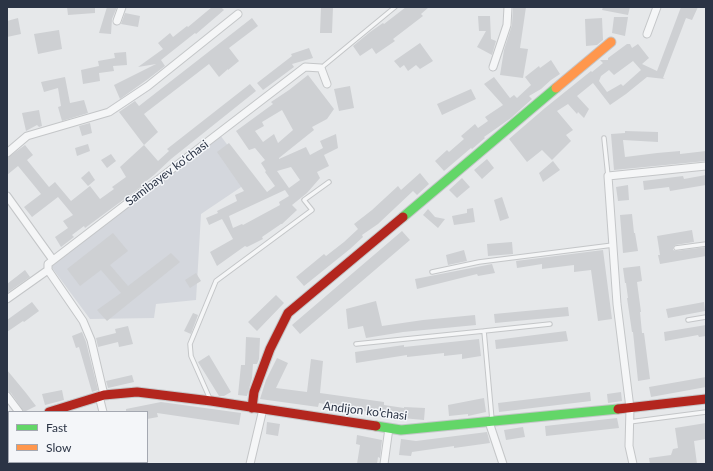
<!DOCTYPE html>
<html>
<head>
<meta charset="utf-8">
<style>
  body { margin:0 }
  #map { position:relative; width:713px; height:471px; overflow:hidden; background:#e6e8ea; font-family:Lato,sans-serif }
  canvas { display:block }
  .frame { position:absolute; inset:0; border:8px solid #2b3445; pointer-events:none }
  .legend { position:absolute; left:8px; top:411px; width:140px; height:52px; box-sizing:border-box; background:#f4f6f9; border:1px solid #a4a8b1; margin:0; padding:5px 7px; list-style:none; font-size:12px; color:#2b3445 }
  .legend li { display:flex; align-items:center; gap:8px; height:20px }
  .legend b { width:20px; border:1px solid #a4a8b1 }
</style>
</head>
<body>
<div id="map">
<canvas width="713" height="471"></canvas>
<div class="frame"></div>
<ul class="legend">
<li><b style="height:5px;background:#63d668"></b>Fast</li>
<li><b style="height:5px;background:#ff974d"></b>Slow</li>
</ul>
</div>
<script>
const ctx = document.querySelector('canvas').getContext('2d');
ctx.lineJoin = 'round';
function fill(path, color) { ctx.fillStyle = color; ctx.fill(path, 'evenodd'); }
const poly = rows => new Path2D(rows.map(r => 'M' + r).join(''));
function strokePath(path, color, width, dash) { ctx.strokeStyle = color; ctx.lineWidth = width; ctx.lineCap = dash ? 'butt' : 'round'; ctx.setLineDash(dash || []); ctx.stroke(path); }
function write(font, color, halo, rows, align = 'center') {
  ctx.font = font + ' Lato,sans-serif'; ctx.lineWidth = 3; ctx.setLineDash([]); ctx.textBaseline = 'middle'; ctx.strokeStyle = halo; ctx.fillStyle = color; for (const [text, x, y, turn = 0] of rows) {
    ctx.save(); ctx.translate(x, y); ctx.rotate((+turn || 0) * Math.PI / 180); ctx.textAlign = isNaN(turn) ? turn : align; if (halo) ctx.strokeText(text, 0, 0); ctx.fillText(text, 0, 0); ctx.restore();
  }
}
fill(poly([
  [220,135,253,179,201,214,196,300,156,304,154,318,90,319,50,265]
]), '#d4d7dd');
fill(poly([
  [67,7,95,7,95,13,68,15],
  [107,7,117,7,112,19,111,34,99,33],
  [212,7,221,7,224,10,196,34,195,33,161,60,165,66,148,79,120,99,114,85,156,64,138,67,163,49,158,43,170,33,173,37,187,26,188,27],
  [321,7,333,7,332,33,320,33],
  [406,7,429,7,421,14,423,16,393,39,395,41,376,54,372,48,360,56,353,46,370,32,383,23,384,24],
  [513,7,526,7,520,48,528,49,523,78,500,75,504,50,512,25],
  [603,7,630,7,628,15,602,10],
  [681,7,698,7,692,20,686,18,663,78,665,79,647,77,626,94,610,105,593,83,577,96,589,109,584,118,578,112,577,114,568,104,557,111,573,130,566,135,571,141,552,160,542,150,527,162,509,139,545,108,591,71,592,72,603,63,600,60,608,60,608,58,627,44,630,44,632,48,638,44,649,58,642,64,657,71],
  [633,61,641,70,623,86,621,84,607,92,599,81,601,76,609,70,614,75],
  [125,13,140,16,138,27,121,24],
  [478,16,490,16,491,39,496,41,492,55,477,47,486,31,479,31],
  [614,17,628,17,625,36,612,33],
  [18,18,21,34,7,37,7,21],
  [252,18,258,26,229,48,239,61,228,70,228,69,219,77,209,64,144,114,158,132,144,145,119,112,135,101,139,106],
  [602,18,603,40,597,45,586,46,585,19],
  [59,30,62,49,38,54,34,34],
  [420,43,433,61,420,69,416,65,408,71,404,65,400,68,394,61],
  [309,48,313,58,292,64,294,67,263,90,257,83,292,56,291,54],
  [126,52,127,65,113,66,114,71,99,73,100,81,83,84,81,70,99,66,98,61,115,58,114,53],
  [551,60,560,74,551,80,541,89,529,96,532,99,511,118,484,137,485,138,472,149,471,148,444,171,435,161,447,150,449,152,464,139,461,136,475,124,478,128,488,121,485,117,503,105,484,84,494,77,510,98,514,95,517,98,531,85,525,77,539,66,540,68],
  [308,75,334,109,327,119,312,127,314,130,279,158,279,159,306,147,310,155,323,148,320,141,336,134,338,148,324,155,329,166,317,172,320,178,307,193,292,205,297,210,282,224,281,224,262,237,263,239,247,247,245,246,217,266,210,252,233,239,222,219,209,225,206,218,218,213,217,211,237,201,235,195,244,191,217,152,229,143,267,192,275,186,265,172,266,171,261,163,265,160,255,148,249,150,236,131,273,104,271,102,289,90],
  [282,110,293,130,278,143,274,134,263,142,255,131,264,126,262,122],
  [291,167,300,180,289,188,277,171],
  [285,190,289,196,279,202,280,205,243,225,242,224,233,228,229,216],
  [65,77,70,103,84,100,88,113,62,121,58,107,61,106,58,88,44,92,41,82],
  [250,84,256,91,171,159,154,175,141,185,142,186,85,228,84,226,72,235,74,237,61,247,55,237,68,228,63,221,73,215,58,197,32,217,24,207,41,194,18,166,7,175,7,158,25,145,33,155,27,160,49,187,55,182,71,201,90,186,100,199,114,189,112,187,126,177,120,167,144,145,158,161,169,151,167,149],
  [350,86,354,108,339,111,334,89],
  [471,89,476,99,442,115,437,104],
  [39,110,42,126,39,127,37,125,26,131,22,113],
  [90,123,92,133,82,136,79,126],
  [625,131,658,132,658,142,623,140,625,157,657,153,680,151,680,154,706,151,706,161,614,170,611,134,625,133],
  [88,144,90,151,77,156,75,148],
  [111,154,116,161,107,168,101,160],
  [487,159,494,168,482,179,474,170],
  [553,161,560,170,543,182,539,173],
  [89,171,95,180,88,186,81,178],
  [420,173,429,184,417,195,413,191,378,224,362,235,363,237,350,249,304,286,296,277,324,254,326,256,344,242,358,229,354,224,372,210,398,186,401,190],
  [706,175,706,185,670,191,669,187,644,190,643,181,683,176,684,179],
  [462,178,470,187,457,198,449,190],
  [628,185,629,200,618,201,616,187],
  [502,197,509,218,500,221,494,200],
  [473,208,475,222,454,225,452,216,467,213,467,209],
  [428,209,435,217,445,219,438,228,423,215],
  [632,214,634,233,635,233,638,251,623,253,620,215],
  [692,230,694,242,675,245,673,247,673,250,676,251,706,247,706,256,660,264,658,255,660,255,657,236],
  [402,231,410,240,300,334,292,325],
  [113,233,128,251,110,265,128,286,171,253,180,262,107,321,97,310,121,293,101,270,80,286,67,269],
  [512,242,513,254,488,256,487,244],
  [464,250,467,261,448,265,446,255],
  [603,250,612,319,598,321,591,270,574,272,574,265,542,269,542,264,517,268,516,261],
  [492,264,495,273,478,276,477,274,417,289,415,279],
  [640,266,642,281,637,282,641,312,640,312,642,333,644,333,650,379,638,381,633,332,632,332,627,298,628,298,626,283,625,283,623,268],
  [25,270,30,277,7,293,7,284],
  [196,273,201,281,190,288,185,280],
  [276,295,284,303,257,331,248,322],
  [376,301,382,326,423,320,475,315,476,325,403,332,366,338,363,326,348,329,346,309],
  [32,302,39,311,24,322,23,321,7,332,7,320],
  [704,302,705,311,668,318,666,309],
  [568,307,569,316,495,323,494,314],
  [193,313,198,315,191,334,184,331],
  [706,325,706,336,699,337,698,335,665,341,664,332],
  [128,326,133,344,119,347,118,342,98,347,96,338,116,333,115,329],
  [566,331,568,341,496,349,495,340],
  [82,332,86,342,98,390,92,392,79,347,76,348,72,336],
  [246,337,260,338,259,359,257,364,253,364,252,378,247,396,238,395,241,365,245,365],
  [479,339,481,356,462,359,462,354,444,356,444,353,407,357,407,355,356,363,355,352,404,345,404,347],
  [209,355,231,392,224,396,219,396,198,362],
  [277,358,288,363,276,388,307,392,311,359,323,361,320,393,384,402,384,405,404,408,404,407,425,408,424,420,402,418,402,419,385,417,386,415,319,403,318,407,260,399,266,380],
  [7,370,26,393,36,406,24,412,11,393,7,391],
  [132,375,134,382,108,388,106,381],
  [706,377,706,387,651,397,649,387],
  [62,390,64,400,45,405,42,394],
  [590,392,591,401,499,412,498,403],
  [621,392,622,401,608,403,607,394],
  [484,398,486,412,468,416,468,414,449,416,448,405],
  [161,402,241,413,239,425,157,413,158,417,147,419,147,412,126,412,126,409],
  [617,418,619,428,546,436,545,426],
  [267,422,280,424,278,436,266,434],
  [706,423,706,439,694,441,697,464,650,464,649,458,671,455,673,449,678,448,675,428],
  [523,427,525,437,506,440,504,430],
  [487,432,490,443,454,448,454,446,412,452,411,456,399,455,401,439,416,441],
  [357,435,382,440,380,458,378,457,377,464,357,464,360,445,356,444]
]), '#ced0d3');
const lane = poly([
  [321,68,395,7],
  [604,138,608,176],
  [676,248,706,244],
  [432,272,479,262,613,245],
  [688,320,706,317],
  [484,331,550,324],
  [356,344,484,331,492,420],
  [210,399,191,356,190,344,216,281,312,210,304,200,329,182],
  [629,422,706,412]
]);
const street = poly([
  [117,21,122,7],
  [647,34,657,7],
  [493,67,507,25,508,7],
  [7,153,27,136,109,112,148,86,238,14],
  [7,196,53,260],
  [48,270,83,321,91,340,104,395],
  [7,299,48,270,48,264,305,67,321,68,327,84],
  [7,396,19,412],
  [99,396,103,412],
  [489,422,503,464],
  [33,462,34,464],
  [116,462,116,464],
  [250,464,263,409],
  [384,464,389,428],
  [633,464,629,446,630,408,617,304,608,176,706,166]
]);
const fast = poly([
  [403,217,556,88],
  [7,424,9,423],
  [376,426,401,430,618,409]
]);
const slow = poly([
  [556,88,611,42]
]);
const jam = poly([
  [252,408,254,392,270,349,288,313,403,217],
  [618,409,706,399],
  [49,412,104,395,137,392,211,401,376,426]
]);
strokePath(lane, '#c4c6c8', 5.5);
strokePath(street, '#c4c6c8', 9);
strokePath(fast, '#c4c6c8', 11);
strokePath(slow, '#c4c6c8', 11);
strokePath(jam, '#c4c6c8', 11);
strokePath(lane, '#f5f6f7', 3.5);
strokePath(street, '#f5f6f7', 7);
strokePath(fast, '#63d668', 9);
strokePath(slow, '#ff974d', 9);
strokePath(jam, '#b3261e', 9);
write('12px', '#2b3445', '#f4f6f9', [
  ["Samibayev ko'chasi",167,173,-37],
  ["Andijon ko'chasi",365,411,7]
]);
</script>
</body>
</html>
